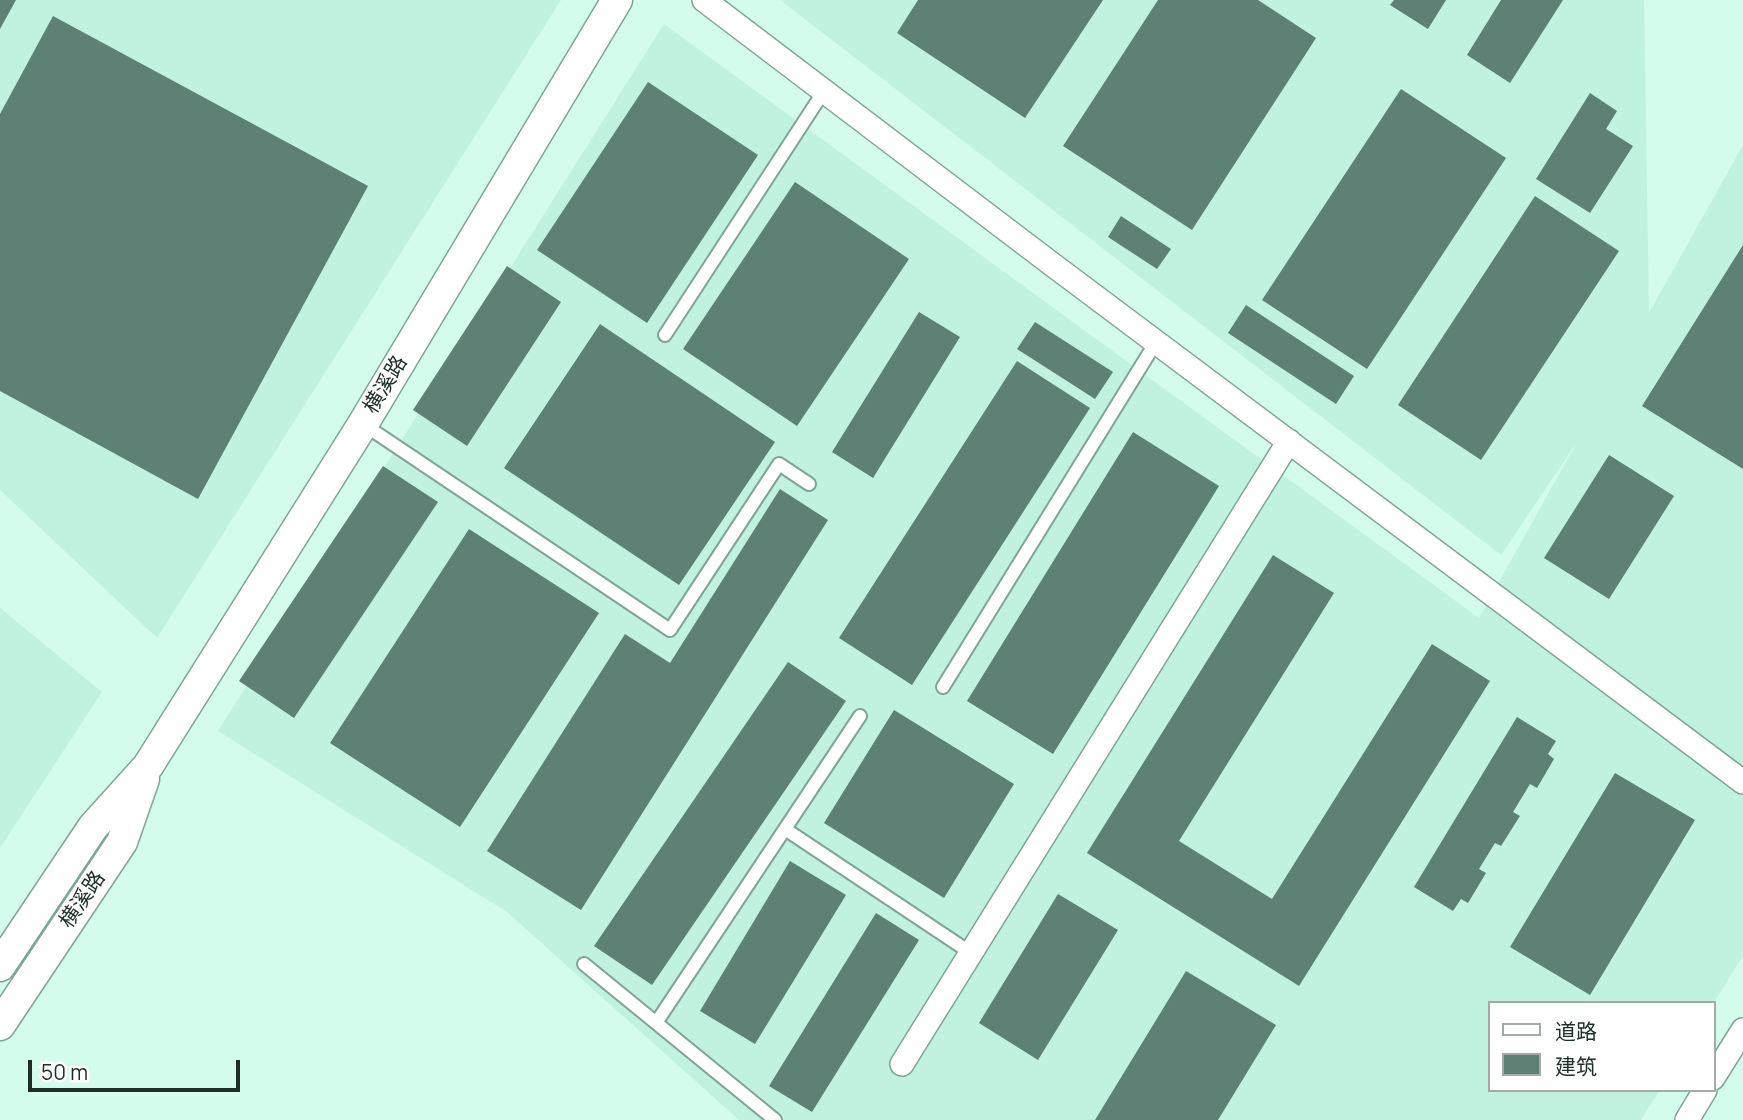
<!DOCTYPE html>
<html>
<head>
<meta charset="utf-8">
<style>
  body { margin:0 }
  #map { position:relative; width:1743px; height:1120px; overflow:hidden; background:#d4fced; font-family:Manrope,"Noto Sans SC",sans-serif }
  canvas { display:block }
  .legend { position:absolute; left:1488px; top:1001px; width:228px; height:91px; box-sizing:border-box; background:#fefefe; border:2px solid #a4aaa8; margin:0; padding:9px 12px; list-style:none; font-size:21px; color:#1d2d27 }
  .legend li { display:flex; align-items:center; gap:14px; height:35px }
  .legend b { width:35px; border:2px solid #a4aaa8 }
  .scale { position:absolute; left:28px; top:1060px; width:212px; height:32px; box-sizing:border-box; border:4px solid #1d2d27; border-top:0; padding-left:9px; font-size:21px; line-height:24px; white-space:nowrap; color:#1d2d27; -webkit-text-stroke:5px #fefefe; paint-order:stroke }
</style>
</head>
<body>
<div id="map">
<canvas width="1743" height="1120"></canvas>
<ul class="legend">
<li><b style="height:9px;background:#fff"></b>道路</li>
<li><b style="height:19px;background:#5d8174"></b>建筑</li>
</ul>
<div class="scale">50 m</div>
</div>
<script>
const ctx = document.querySelector('canvas').getContext('2d');
ctx.lineJoin = 'round';
function fill(path, color) { ctx.fillStyle = color; ctx.fill(path, 'evenodd'); }
const poly = rows => new Path2D(rows.map(r => 'M' + r).join(''));
function strokePath(path, color, width, dash) { ctx.strokeStyle = color; ctx.lineWidth = width; ctx.lineCap = dash ? 'butt' : 'round'; ctx.setLineDash(dash || []); ctx.stroke(path); }
function write(font, color, halo, rows, align = 'center') {
  ctx.font = font + ' Manrope,"Noto Sans SC",sans-serif'; ctx.lineWidth = 5; ctx.setLineDash([]); ctx.textBaseline = 'middle'; ctx.strokeStyle = halo; ctx.fillStyle = color; for (const [text, x, y, turn = 0] of rows) {
    ctx.save(); ctx.translate(x, y); ctx.rotate((+turn || 0) * Math.PI / 180); ctx.textAlign = isNaN(turn) ? turn : align; if (halo) ctx.strokeText(text, 0, 0); ctx.fillText(text, 0, 0); ctx.restore();
  }
}
fill(poly([
  [0,0,561,0,157,638,0,490],
  [780,0,1644,0,1649,313,1743,145,1743,956,1713,1004,1713,1003,1489,1003,1489,1090,1660,1090,1641,1120,739,1120,507,912,218,731,664,24,1479,618,1577,442,1501,555],
  [0,608,102,692,0,848]
]), '#c1f1df');
fill(poly([
  [0,0,16,0,0,29],
  [918,0,1103,0,1025,118,897,33],
  [1158,0,1258,0,1316,38,1192,230,1063,146],
  [1394,0,1446,0,1428,29,1390,5],
  [1501,0,1563,0,1510,83,1467,55],
  [53,16,368,186,198,499,0,391,0,114],
  [648,82,758,155,647,323,537,250],
  [1401,89,1506,158,1367,369,1262,300],
  [1590,93,1617,111,1606,129,1633,146,1590,213,1536,179],
  [795,182,909,259,797,426,683,349],
  [1535,196,1619,251,1481,460,1398,405],
  [1121,216,1171,249,1157,269,1108,237],
  [1743,245,1743,469,1642,406],
  [507,266,561,302,467,446,413,410],
  [1246,305,1354,376,1336,404,1228,333],
  [919,312,960,337,873,478,832,452],
  [1035,322,1113,372,1095,399,1017,349],
  [600,324,775,442,679,585,504,468],
  [1017,361,1090,408,912,685,839,638],
  [1133,432,1219,486,1053,754,967,701],
  [1609,455,1674,496,1609,599,1544,558],
  [383,466,438,502,294,718,239,681],
  [780,489,828,520,581,910,487,851,625,634,670,663],
  [469,529,599,613,460,827,330,743],
  [1273,555,1334,593,1179,841,1272,899,1432,644,1490,681,1299,986,1087,853],
  [788,662,846,701,652,985,594,946],
  [894,710,1014,784,944,898,824,823],
  [1517,717,1556,741,1548,754,1554,759,1537,788,1530,784,1513,812,1520,816,1501,846,1495,843,1479,869,1486,873,1468,903,1461,899,1453,911,1414,887],
  [1615,773,1695,820,1590,995,1510,947],
  [790,861,846,895,755,1044,700,1011],
  [1058,894,1118,930,1038,1060,979,1023],
  [876,913,919,940,812,1112,769,1086],
  [1186,971,1276,1025,1218,1120,1095,1120]
]), '#5d8174');
const service = poly([
  [665,335,824,91],
  [363,424,670,630,779,464,809,484],
  [943,687,1156,342],
  [785,829,971,953],
  [584,964,775,1120],
  [656,1023,860,716]
]);
const minor = poly([
  [704,0,1049,262,1743,782],
  [902,1064,1289,441],
  [1713,1078,1743,1030],
  [1687,1120,1705,1090]
]);
const tertiary = poly([
  [0,966,93,827,148,766,363,424,617,0],
  [0,1025,122,842,144,779]
]);
strokePath(service, '#7fa497', 16);
strokePath(minor, '#7fa497', 26);
strokePath(tertiary, '#7fa497', 33);
strokePath(service, '#fff', 12);
strokePath(minor, '#fff', 23);
strokePath(tertiary, '#fff', 30);
write('21px', '#1d2d27', '#fefefe', [
  ["横溪路",386,385,-59],
  ["横溪路",83,900,-56]
]);
</script>
</body>
</html>
